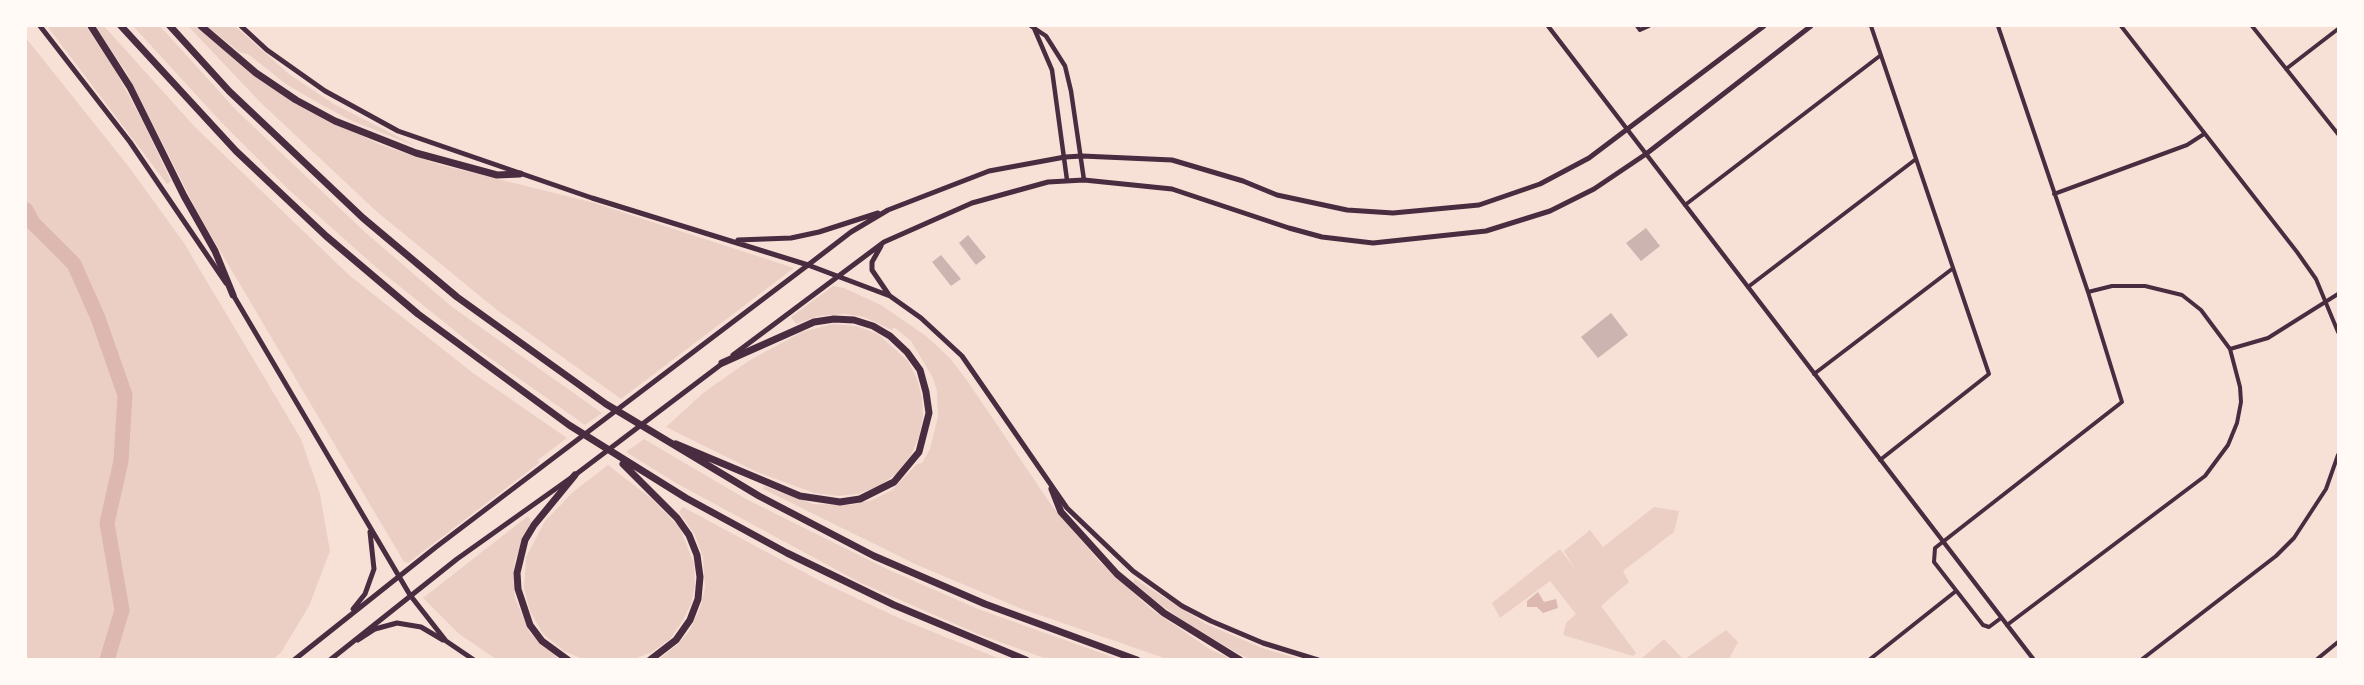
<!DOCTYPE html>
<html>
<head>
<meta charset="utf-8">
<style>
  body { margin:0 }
  #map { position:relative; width:2364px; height:685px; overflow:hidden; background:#f7e1d7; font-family:Quicksand,sans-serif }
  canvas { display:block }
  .frame { position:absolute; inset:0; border:27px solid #fffaf5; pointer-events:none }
</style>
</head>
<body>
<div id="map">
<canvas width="2364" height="685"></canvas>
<div class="frame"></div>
</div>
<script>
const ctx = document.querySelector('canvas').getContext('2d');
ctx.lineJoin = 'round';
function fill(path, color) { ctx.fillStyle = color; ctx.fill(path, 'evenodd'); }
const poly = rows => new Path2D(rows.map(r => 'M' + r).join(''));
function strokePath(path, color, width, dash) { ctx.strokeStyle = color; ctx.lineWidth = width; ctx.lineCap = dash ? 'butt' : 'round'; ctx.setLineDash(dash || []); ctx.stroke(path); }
fill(poly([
  [47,26,86,26,116,72,143,122,171,181,167,184],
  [95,26,104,26,195,127,349,275,473,373,567,438,538,460,539,463,408,563,404,562,199,215,128,75],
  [133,26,160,26,236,110,366,233,452,307,602,413,585,425,480,351,378,269,288,189,222,123],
  [188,26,195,26,261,81,293,102,381,145,441,165,591,202,794,268,621,399,497,310,376,211,260,102],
  [207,26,235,26,289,74,334,104,418,147,350,120,320,104,286,84,248,54,239,52],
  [26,38,129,167,184,243,301,439,320,494,330,551,309,606,282,651,274,659,26,659],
  [833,286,844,288,881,305,926,336,949,357,966,379,1052,506,1100,562,1151,609,1211,650,1232,659,1167,659,1022,609,917,565,763,489,764,486,813,504,851,505,872,500,892,490,917,464,922,463,930,449,938,416,937,391,933,378,911,341,894,327,892,330,864,317,845,314,819,316,796,324,791,317],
  [833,324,856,326,878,334,908,361,917,379,922,397,923,417,919,437,911,455,898,472,881,485,858,494,838,496,814,493,757,472,666,427,703,393,750,360,802,332],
  [644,439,746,499,887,569,978,609,1118,659,1047,659,978,634,859,582,676,483,626,452],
  [608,465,652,499,680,528,694,564,695,585,691,604,682,622,670,639,652,652,634,659,583,659,564,651,543,634,530,611,524,589,526,557,545,521,573,492],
  [683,507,824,583,901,619,1000,659,659,659,677,645,690,630,700,608,705,588,703,557,695,535,679,512],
  [1654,507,1679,511,1674,532,1623,571,1629,582,1601,606,1636,653,1633,656,1563,635,1566,623,1576,614,1550,581,1500,618,1492,603,1560,549,1575,569,1564,551,1590,530,1603,547],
  [528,516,531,521,515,560,513,574,515,598,530,633,559,659,496,659,459,634,423,598],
  [1135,579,1206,624,1262,648,1300,659,1250,659,1241,655,1191,626,1154,600,1133,582],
  [1726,630,1738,642,1729,659,1685,659],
  [1664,639,1683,659,1641,659]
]), '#ebcfc5');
fill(poly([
  [1538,592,1544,602,1556,599,1558,608,1543,613,1537,607,1527,607,1527,601]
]), '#dcb8b0');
strokePath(poly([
  [26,210,33,223,74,264,98,318,125,395,121,461,107,523,122,610,107,660]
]), '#dcb8b0', 15);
fill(poly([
  [1646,228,1660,246,1641,261,1626,243],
  [968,235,986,257,976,265,959,243],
  [941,255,961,279,951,286,932,262],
  [1611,313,1628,335,1598,358,1581,337]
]), '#ccb4b1');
strokePath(poly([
  [1637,26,1640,30,1649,26],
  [1871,26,1989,374,1880,460],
  [1998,26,2088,292,2122,402,1935,548,1934,562,1983,625,1989,627,2001,618],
  [2121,26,2297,252,2316,279,2338,332],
  [2252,26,2338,134],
  [2286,69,2338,29],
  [2054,194,2187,145,2204,134],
  [1685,205,1881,55],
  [1748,287,1916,159],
  [2230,349,2268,338,2338,294],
  [1814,374,1952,269],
  [2007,625,2205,476,2228,445,2237,423,2241,402,2240,387,2230,349,2201,310,2182,295,2145,286,2112,286,2088,292],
  [1869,660,1956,591],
  [2141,660,2276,556,2294,538,2326,489,2338,455],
  [2316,660,2338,642]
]), '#4a2c40', 4);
strokePath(poly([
  [1031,26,1046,36,1065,66,1071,91,1084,180],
  [1548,26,2034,660],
  [1034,28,1052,70,1067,180]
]), '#4a2c40', 4.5);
strokePath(poly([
  [40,26,130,142,226,283],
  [241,26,267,50,325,91,398,131,592,198,808,265,890,296,921,318,962,356,1067,508,1133,571,1182,606,1211,621,1263,643,1318,660],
  [738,240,791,238,819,232,878,213],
  [881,246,872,262,872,270,889,295],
  [232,293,410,595,446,641,474,660],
  [733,355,884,242,972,203,1048,182,1084,180,1172,189,1289,228,1322,237,1373,243,1486,231,1550,211,1594,189,1646,154,1811,26],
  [353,609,365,594,374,569,370,532],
  [358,640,375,629,397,623,421,627,443,640],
  [294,660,436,547,808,265,851,232,888,210,989,171,1065,157,1082,156,1172,160,1243,181,1277,195,1347,210,1393,213,1479,205,1540,184,1589,158,1764,26],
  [330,660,457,559,575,475,723,363]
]), '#4a2c40', 5);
strokePath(poly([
  [91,26,130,87,184,196,215,251,233,295],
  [121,26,236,151,326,236,418,314,569,425,686,498,787,553,894,605,1026,660],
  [170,26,229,91,363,218,457,297,606,404,759,496,874,556,985,604,1137,660],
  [201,26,256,73,296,100,335,121,416,153,497,175,520,174],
  [676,444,800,496,840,502,860,499,894,482,919,452,929,413,926,392,920,370,907,352,890,336,873,326,854,320,834,319,814,322,722,363],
  [623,464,677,518,689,535,697,555,700,577,698,599,690,620,676,640,650,660],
  [1052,489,1061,512,1117,574,1164,613,1240,660],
  [568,660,542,641,530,625,518,589,517,573,525,540,534,525,575,475]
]), '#4a2c40', 7);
</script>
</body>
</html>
